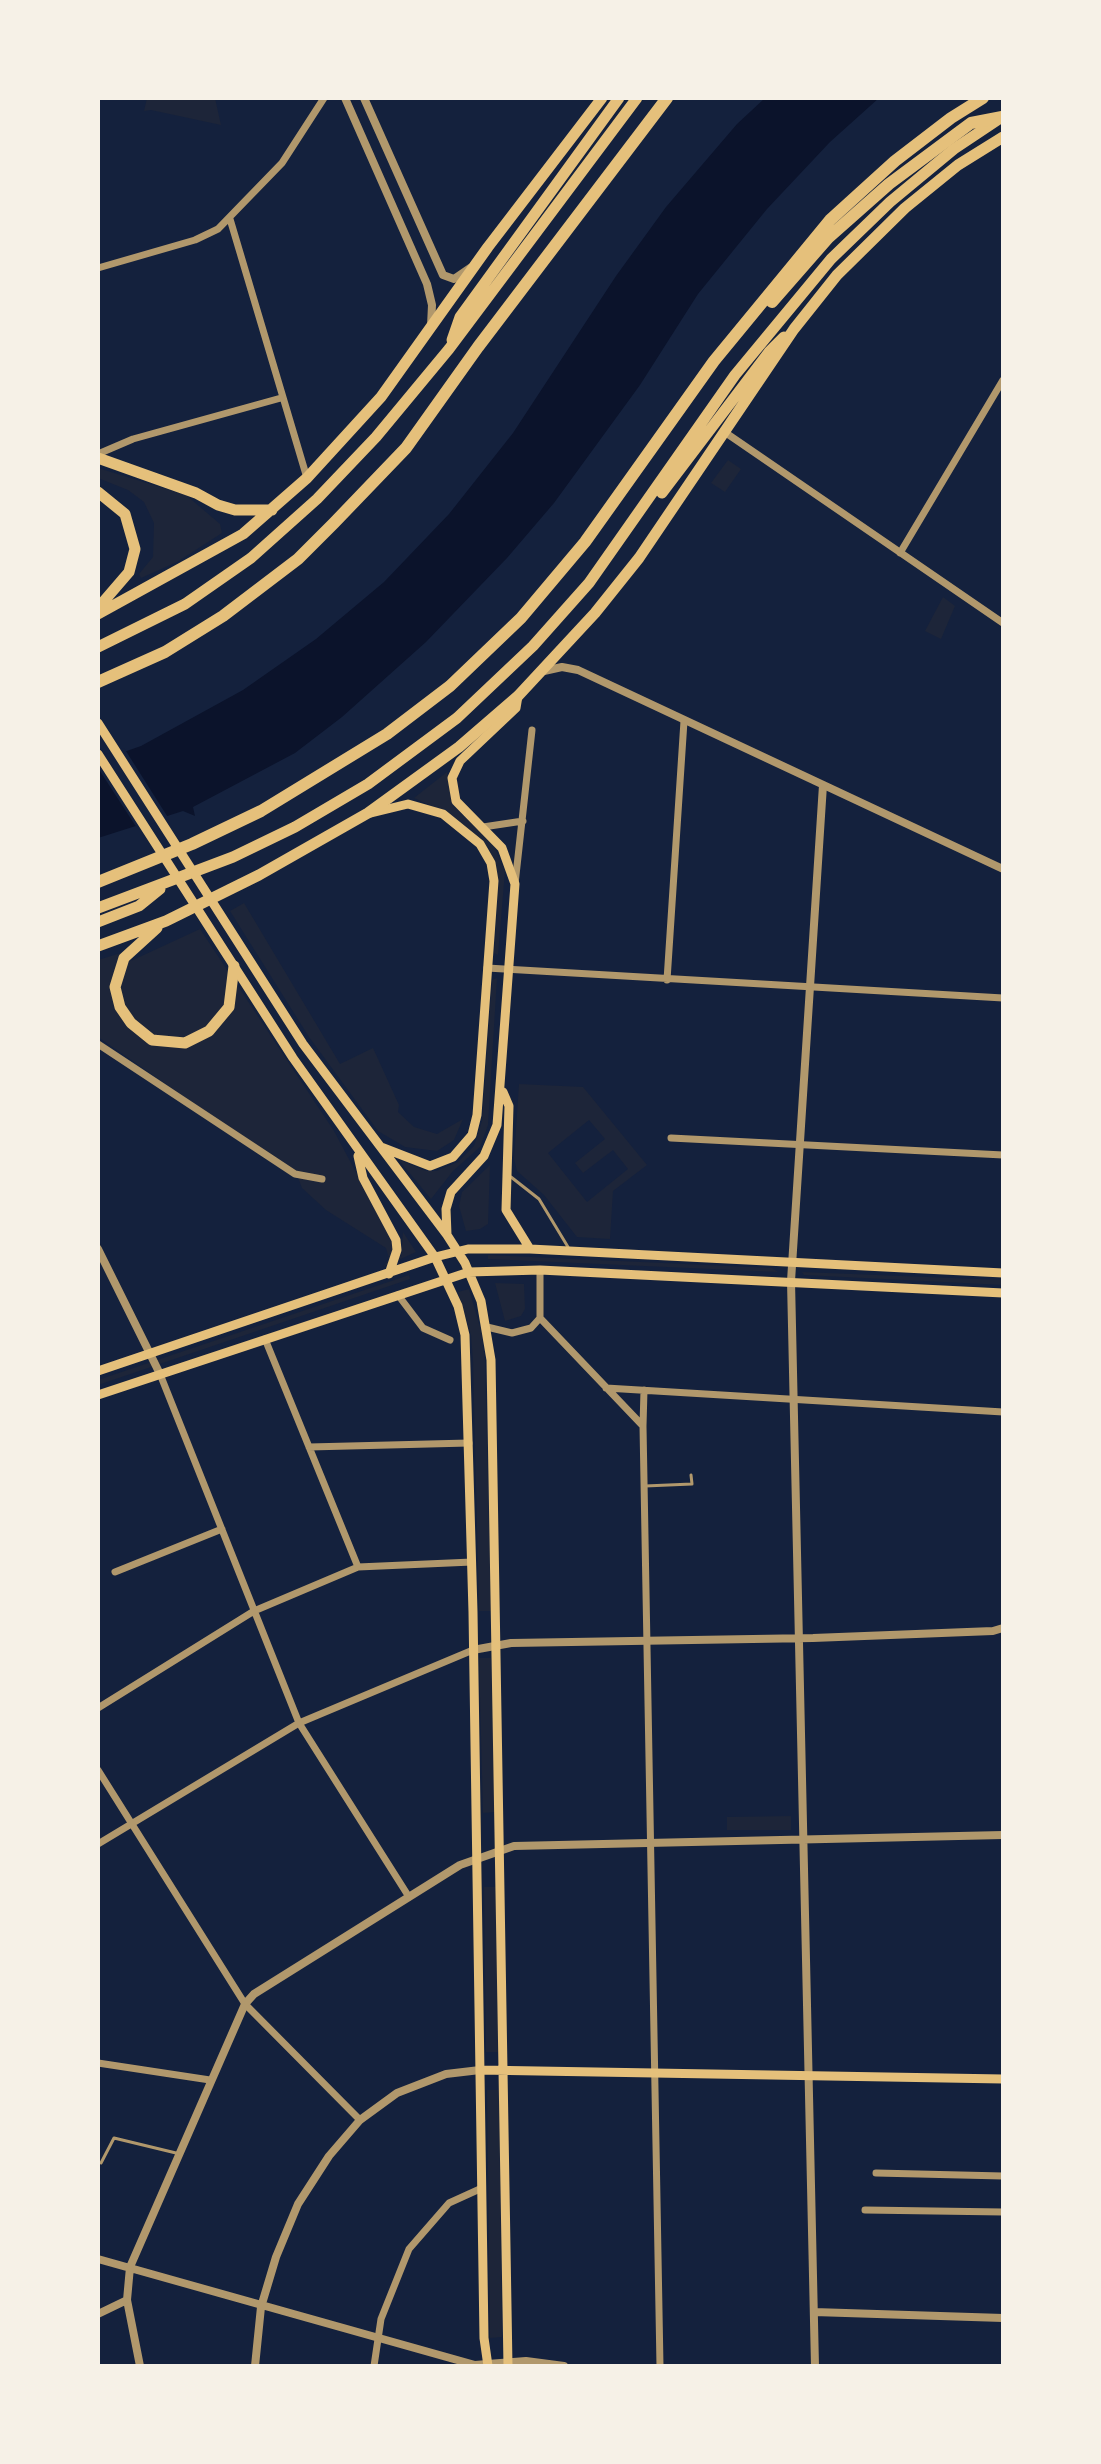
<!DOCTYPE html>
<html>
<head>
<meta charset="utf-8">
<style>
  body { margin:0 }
  #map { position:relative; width:1101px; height:2464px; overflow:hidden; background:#14213d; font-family:"PT Sans Narrow",sans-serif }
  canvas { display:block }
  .frame { position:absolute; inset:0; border:100px solid #f6f1e7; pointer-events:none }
</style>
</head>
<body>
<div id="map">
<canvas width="1101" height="2464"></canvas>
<div class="frame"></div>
</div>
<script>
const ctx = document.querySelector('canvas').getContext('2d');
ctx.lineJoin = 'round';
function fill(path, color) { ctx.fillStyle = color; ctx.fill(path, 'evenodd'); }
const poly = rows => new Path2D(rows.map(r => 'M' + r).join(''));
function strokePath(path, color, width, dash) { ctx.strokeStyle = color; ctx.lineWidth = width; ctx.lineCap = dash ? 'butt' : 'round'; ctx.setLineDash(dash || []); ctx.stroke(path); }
fill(poly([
  [147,98,215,98,221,125,151,110,144,111],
  [728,460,741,469,725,492,711,483],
  [98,468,186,495,220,524,222,533,177,562,141,578,139,574,153,557,154,523,144,502,128,490,98,478],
  [943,597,955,606,941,639,925,631],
  [447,772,453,806,493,844,505,871,498,955,494,953,499,881,489,848,453,816,414,798],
  [244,903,340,1064,373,1048,399,1105,398,1112,414,1127,437,1134,463,1119,454,1140,437,1151,405,1147,378,1131,309,1037,230,911],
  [200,929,334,1131,401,1257,403,1232,416,1252,383,1267,389,1259,386,1248,326,1210,302,1188,297,1175,98,1037,98,960,121,953,116,963,133,960],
  [497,978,488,1125,480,1147,453,1171,431,1199,398,1159,426,1171,436,1171,458,1162,474,1146,482,1121,492,980],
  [519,1084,583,1087,647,1165,613,1191,610,1239,577,1237,544,1195,517,1171,514,1159],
  [589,1120,605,1139,575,1163,583,1173,613,1150,628,1169,587,1202,548,1153],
  [490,1165,488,1224,480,1229,466,1231,459,1206,462,1192],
  [488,1255,772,1268,778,1272,488,1259],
  [802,1272,1003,1280,1003,1285,804,1275],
  [409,1275,410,1279,98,1385,98,1380],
  [495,1283,524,1284,525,1309,521,1316,505,1321],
  [469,1289,482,1334,485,1360,491,1611,479,1611,473,1361,471,1335,458,1292],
  [479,1658,491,1658,495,1812,483,1813],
  [791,1816,791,1830,727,1830,727,1817],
  [484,1887,496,1887,498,2052,486,2052],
  [487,2090,499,2090,502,2337,490,2338]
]), '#1d2539');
fill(poly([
  [765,98,879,98,830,142,767,209,698,294,640,385,554,503,507,558,426,642,342,717,295,753,193,807,195,816,183,811,98,838,98,761,141,746,243,690,316,639,384,582,449,514,513,433,616,276,666,207,737,124]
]), '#0b132b');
fill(poly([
  [124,748,169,819,137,828,98,768,98,757]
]), '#14213d');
strokePath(poly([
  [511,1177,539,1199,568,1247],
  [645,1486,692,1484,691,1475],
  [101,2163,114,2138,176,2153]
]), '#b1986c', 3);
strokePath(poly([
  [230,219,307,478],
  [98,268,195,240,218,229,282,163,324,98],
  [726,433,1003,623],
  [98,454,133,439,281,398],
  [900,553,1003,380],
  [483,827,523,821],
  [515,884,532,730],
  [487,968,1003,998],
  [667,980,684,721],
  [98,1044,295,1174,322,1179],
  [671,1138,1003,1155],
  [398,1295,423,1328,450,1340],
  [540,1318,643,1426,660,2366],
  [487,1327,512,1333,531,1328,540,1318,540,1270],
  [265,1339,358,1567],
  [160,1374,299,1723,409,1897],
  [606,1388,1003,1412],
  [643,1426,644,1390],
  [309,1447,469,1443],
  [115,1572,222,1529],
  [98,1708,254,1611,358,1567,472,1562],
  [98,1770,245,2004,360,2120],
  [98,1844,299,1723,473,1650],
  [98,2063,210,2080],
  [876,2173,1003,2176],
  [865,2210,1003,2212],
  [374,2366,381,2319,409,2249,449,2203,482,2188]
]), '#b1986c', 7);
strokePath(poly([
  [345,98,427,284,432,305,431,326],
  [364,98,443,275,454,279,470,268],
  [544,671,562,667,578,670,1003,869],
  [98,1249,160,1374],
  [473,1650,511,1643,813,1638,993,1631,1003,1628],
  [98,2259,475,2365,526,2361,564,2366],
  [814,2312,1003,2318],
  [98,2314,127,2300],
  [140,2366,127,2300,130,2267,245,2004,254,1994,460,1865,514,1846,1003,1835],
  [255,2366,261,2307,276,2257,298,2204,329,2156,360,2120,397,2093,446,2074,480,2070],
  [815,2366,791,1281,823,785]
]), '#b1986c', 8);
strokePath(poly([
  [98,723,303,1044,447,1235,465,1263,481,1301,491,1360,508,2366],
  [98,754,293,1058,435,1257,458,1306,465,1335,473,1612,484,2338,488,2366],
  [371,813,408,804,443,814,480,844,491,863,494,881,477,1115,472,1135,453,1157,430,1166,381,1147],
  [503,1092,509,1106,506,1210,530,1249],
  [358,1156,363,1178,396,1240,397,1250,389,1274],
  [447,1235,446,1209,451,1192,484,1156,497,1125,515,884,502,848,456,801,452,778,460,761,516,708,518,696],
  [98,1371,435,1257,468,1249,530,1249,1003,1273],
  [98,1395,469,1272,540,1270,1003,1293],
  [480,2070,1003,2079]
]), '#e5c07b', 9);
strokePath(poly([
  [452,340,460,317,619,98],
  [98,458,196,493,218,505,235,510,272,510],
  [98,492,125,514,135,549,129,572,98,608],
  [662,493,769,352,784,337],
  [98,614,243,534,307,478,381,397,488,247,602,98],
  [98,647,185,604,251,558,317,499,376,437,449,349,637,98],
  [98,908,233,857,295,827,368,784,457,718,533,646,589,583,735,375,831,259,890,202,954,149,999,119],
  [98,922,139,906,160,889],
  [157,928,124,958,115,987,120,1007,131,1023,152,1040,185,1043,209,1031,229,1007,234,966],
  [98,946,166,921,259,875,368,813,459,747,518,696,595,613,639,558,794,329,837,275,905,208,958,165,1003,137]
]), '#e5c07b', 11);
strokePath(poly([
  [772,302,828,238,889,184,971,123,1002,117],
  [98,682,165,652,223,616,298,559,334,523,406,448,478,347,667,98],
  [98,882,192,844,261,811,387,734,450,686,521,618,585,542,714,361,830,220,895,161,951,118,983,98]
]), '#e5c07b', 12);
</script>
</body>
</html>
